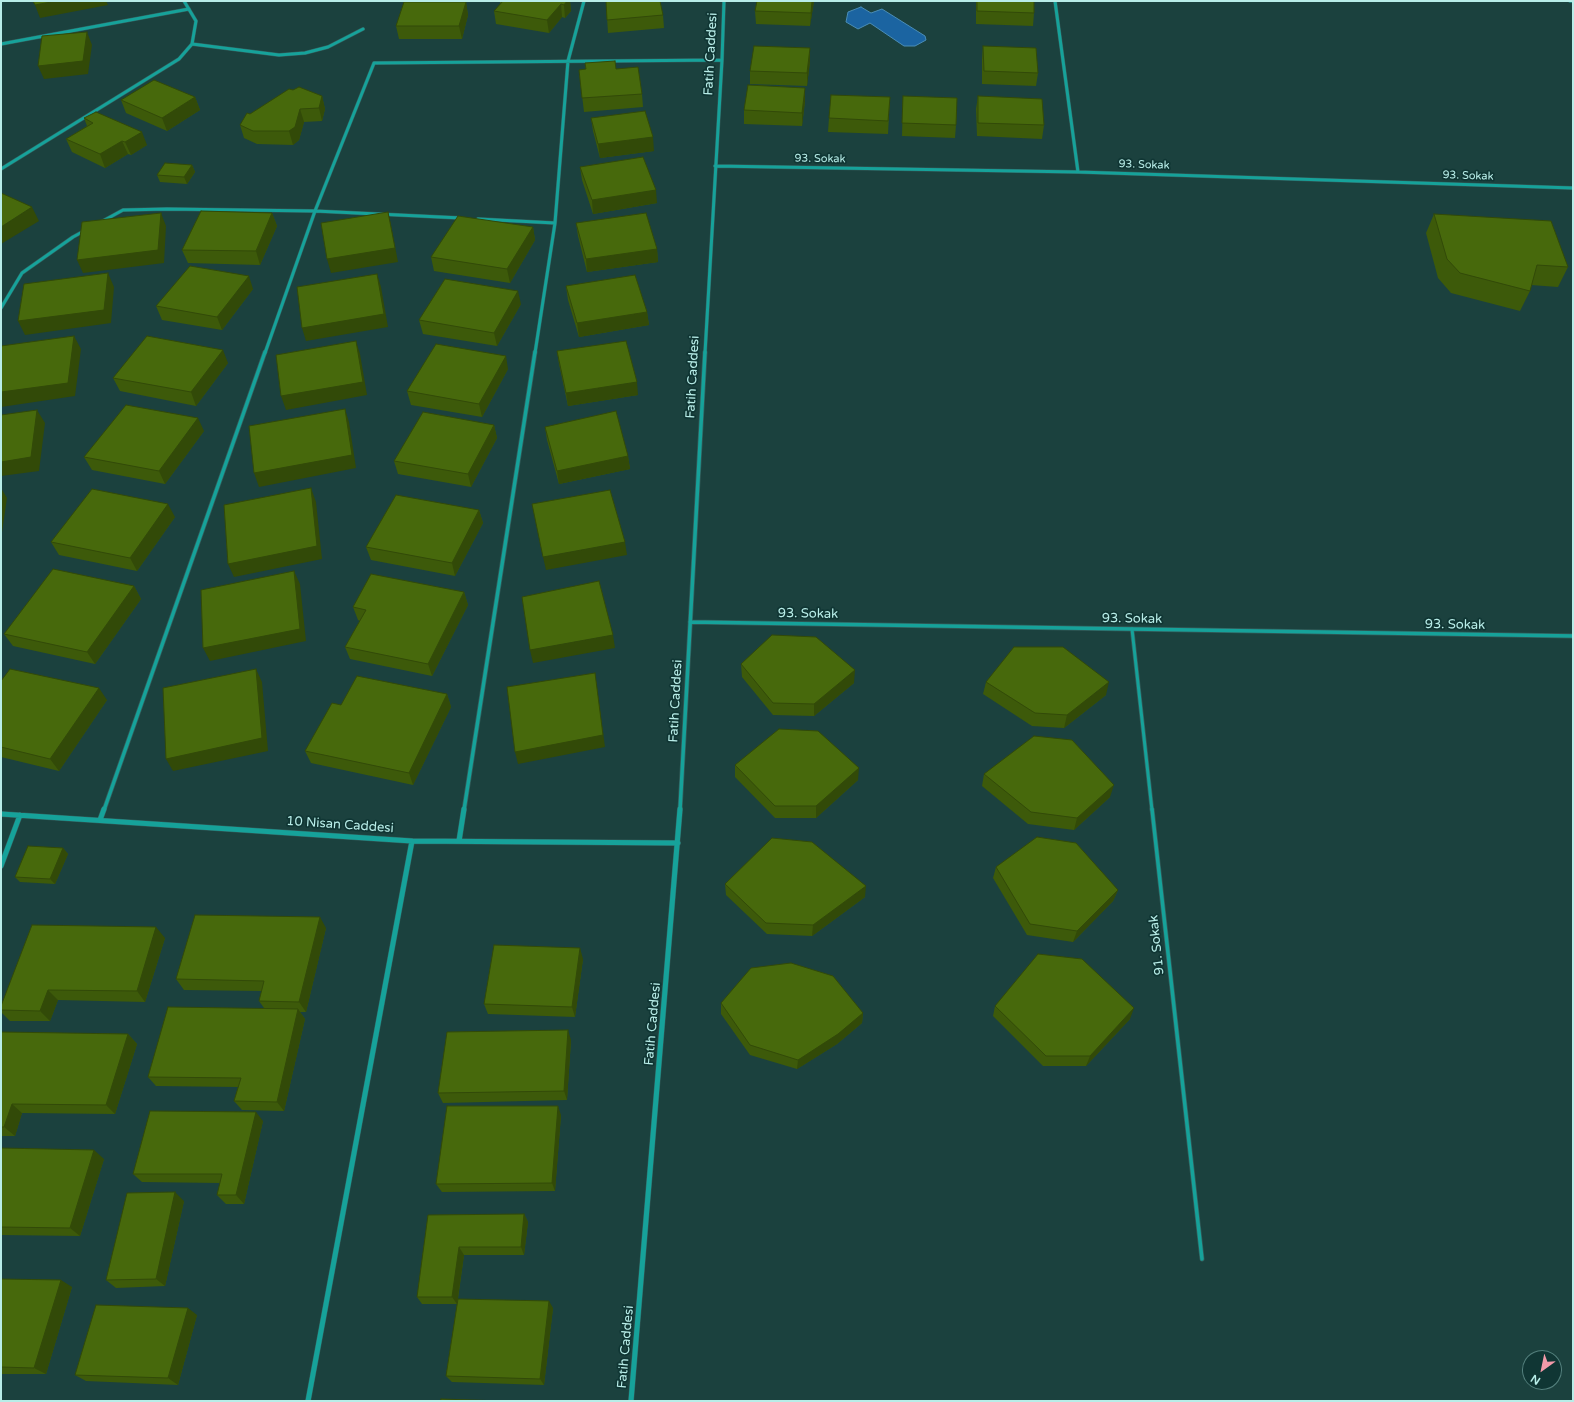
<!DOCTYPE html>
<html>
<head>
<meta charset="utf-8">
<style>
  body { margin:0 }
  #map { position:relative; width:1574px; height:1402px; overflow:hidden; background:#1b413e; font-family:"Varela Round",sans-serif }
  canvas { display:block }
  .frame { position:absolute; inset:0; border:2px solid #b8ede8; pointer-events:none }
  .north { position:absolute; left:1522px; top:1350px; width:40px; height:40px; box-sizing:border-box; background:#103634; border:1px solid #537f7c; border-radius:50%; rotate:213deg; font-size:11px; font-weight:700; line-height:16px; text-align:center; color:#b8ede8 }
  .north::after { content:''; display:block; margin:auto; width:14px; height:18px; background:#f39aa9; clip-path:polygon(50% 0,100% 100%,50% 72%,0 100%) }
</style>
</head>
<body>
<div id="map">
<canvas width="1574" height="1402"></canvas>
<div class="frame"></div>
<div class="north">N</div>
</div>
<script>
const ctx = document.querySelector('canvas').getContext('2d');
ctx.lineJoin = 'round';
function fill(path, color) { ctx.fillStyle = color; ctx.fill(path, 'evenodd'); }
const poly = rows => new Path2D(rows.map(r => 'M' + r).join(''));
function strokePath(path, color, width, dash) { ctx.strokeStyle = color; ctx.lineWidth = width; ctx.lineCap = dash ? 'butt' : 'round'; ctx.setLineDash(dash || []); ctx.stroke(path); }
function write(font, color, halo, rows, align = 'center') {
  ctx.font = font + ' "Varela Round",sans-serif'; ctx.lineWidth = 3.5; ctx.setLineDash([]); ctx.textBaseline = 'middle'; ctx.strokeStyle = halo; ctx.fillStyle = color; for (const [text, x, y, turn = 0] of rows) {
    ctx.save(); ctx.translate(x, y); ctx.rotate((+turn || 0) * Math.PI / 180); ctx.textAlign = isNaN(turn) ? turn : align; if (halo) ctx.strokeText(text, 0, 0); ctx.fillText(text, 0, 0); ctx.restore();
  }
}
const water = poly([
  [861,7,871,13,882,9,925,36,926,40,915,46,904,46,870,23,858,29,846,22,848,12,861,7]
]);
fill(water, '#1b64a1');
strokePath(water, '#4a8db6', 1);
const serviceFar1 = poly([
  [1132,629,1152,810]
]);
const service = poly([
  [1152,809,1202,1259]
]);
const minorFar2 = poly([
  [1055,1,1078,172],
  [1570,1,1573,1],
  [1,44,189,9],
  [192,44,279,55,305,53,328,47,363,29],
  [715,166,1078,172,1573,188],
  [1,169,179,59,192,44,196,21,184,1],
  [478,219,555,223],
  [101,222,123,210,167,209,315,211,461,218],
  [1,308,22,273,73,237,84,231],
  [265,353,315,211,374,63,722,60],
  [535,353,555,223,568,61,584,1],
  [705,353,722,60,724,1]
]);
const minorFar1 = poly([
  [690,622,1573,636],
  [104,810,265,352],
  [464,810,535,352],
  [680,810,705,352]
]);
const minor = poly([
  [1,814,412,841,678,843],
  [100,820,104,809],
  [459,841,464,809],
  [1,866,20,815],
  [308,1401,412,841],
  [631,1401,680,809]
]);
strokePath(serviceFar1, '#345e5c', 4.5);
strokePath(service, '#345e5c', 5);
strokePath(minorFar2, '#345e5c', 4);
strokePath(minorFar1, '#345e5c', 5);
strokePath(minor, '#345e5c', 6);
strokePath(serviceFar1, '#16a29a', 3);
strokePath(service, '#16a29a', 3.5);
strokePath(minorFar2, '#16a29a', 3);
strokePath(minorFar1, '#16a29a', 3.5);
strokePath(minor, '#16a29a', 5);
fill(poly([
  [500,1,570,1,571,11,565,18,562,17,549,33,496,24,494,11,500,4],
  [606,1,663,15,664,28,608,33],
  [814,1,810,26,756,24,755,11],
  [976,1,1034,1,1034,13,1033,26,976,24],
  [466,2,468,15,462,39,399,39,396,26],
  [983,46,1038,73,1036,86,982,84,982,59],
  [810,48,810,61,807,86,750,84,750,71],
  [616,69,642,94,643,107,584,112,579,70],
  [293,90,322,96,325,109,322,121,304,122,299,140,293,145,257,144,244,138,240,125,250,114],
  [903,96,956,125,955,138,902,136],
  [978,96,1044,125,1042,139,977,136,976,109],
  [195,97,200,110,167,131,126,113,121,100],
  [890,97,888,134,828,132,829,118],
  [805,101,802,126,744,124,744,110],
  [84,118,147,145,131,155,128,154,105,168,72,152,66,139,87,126],
  [591,118,654,151,600,158,593,131],
  [192,165,195,172,187,184,160,182,157,175],
  [580,167,657,203,593,214,582,180],
  [272,213,277,226,260,265,188,263,182,250],
  [1434,214,1568,267,1558,287,1531,285,1530,291,1520,311,1451,293,1438,278,1426,233],
  [576,223,657,249,658,262,587,272,578,236],
  [533,227,535,240,510,283,434,271,431,257],
  [566,286,647,312,649,325,579,337,568,300],
  [253,289,222,330,162,320,156,306],
  [521,304,497,346,423,334,419,320],
  [557,351,638,395,568,406,559,364],
  [228,363,196,406,120,391,113,378],
  [508,369,482,417,411,405,407,391],
  [494,425,497,438,471,487,398,474,394,461],
  [545,427,628,456,630,469,559,484,547,440],
  [204,431,165,484,92,470,84,457],
  [479,510,483,523,455,576,371,560,366,547],
  [175,517,137,571,59,555,51,542],
  [134,586,141,599,95,664,13,646,4,634],
  [464,592,468,605,432,676,350,659,345,647,360,621,358,620,353,607],
  [741,664,854,683,814,716,773,715,742,677],
  [1,681,107,700,59,771,1,757],
  [986,682,1106,695,1064,728,1032,726,983,694],
  [447,694,451,707,413,785,311,763,305,751,341,705],
  [735,765,858,780,816,818,775,818,735,777],
  [984,774,1110,797,1074,830,1028,824,982,786],
  [63,848,68,854,55,884,20,882,15,877],
  [996,867,1118,890,1113,901,1073,942,1027,935,993,878],
  [725,884,865,897,812,936,767,934,726,895],
  [326,928,306,1012,300,1012,305,1019,284,1111,242,1110,234,1101,238,1087,156,1086,148,1077,264,1008,259,1001,262,991,184,990,176,979],
  [165,938,145,1002,58,1000,50,1021,10,1021,1,1012,1,1006],
  [583,959,575,1017,488,1014,484,1004],
  [721,1003,863,1013,862,1023,837,1044,797,1069,750,1055,721,1014],
  [995,1006,1130,1019,1086,1066,1043,1066,993,1016],
  [1,1032,128,1034,137,1044,115,1114,22,1113,15,1136,1,1136],
  [571,1040,567,1100,443,1103,438,1093],
  [561,1115,555,1191,442,1192,436,1184],
  [263,1121,244,1204,226,1204,217,1195,220,1183,142,1182,133,1174],
  [1,1148,104,1159,80,1236,1,1235],
  [184,1201,165,1286,116,1288,106,1280],
  [524,1214,528,1222,524,1255,464,1255,458,1299,553,1308,544,1385,452,1382,446,1376,457,1304,422,1304,417,1297,428,1215],
  [1,1279,72,1287,46,1374,1,1374],
  [197,1315,178,1385,86,1381,75,1375]
]), '#3d5a0a');
fill(poly([
  [56,1,106,1,108,5,40,18,35,5],
  [567,1,570,1,571,11,565,18,564,5],
  [812,1,814,1,810,26,811,13],
  [466,2,468,15,462,39,459,26],
  [561,4,562,17,549,33,547,20],
  [87,32,92,45,88,74,44,79,38,66],
  [810,48,810,61,807,86,807,73],
  [805,88,805,101,802,126,802,113],
  [322,96,325,109,322,121,319,108],
  [195,97,200,110,167,131,162,118],
  [300,109,304,122,299,140,293,145,289,131],
  [142,132,147,145,131,155,125,142],
  [653,137,654,151,600,158,598,144],
  [122,141,128,154,105,168,100,154],
  [192,165,195,172,187,184,184,177],
  [656,190,657,203,593,214,592,200],
  [32,207,39,221,1,244,1,227],
  [388,212,391,225,398,262,331,273,327,259],
  [161,213,166,226,164,263,83,273,77,260],
  [272,213,277,226,260,265,256,251],
  [533,227,535,240,510,283,507,269],
  [657,249,658,262,587,272,586,259],
  [108,273,114,287,111,323,25,335,18,321],
  [377,274,381,287,388,327,306,341,302,328],
  [249,276,253,289,222,330,217,317],
  [518,291,521,304,497,346,494,333],
  [647,312,649,325,579,337,577,323],
  [74,336,81,349,75,396,1,407,1,392],
  [356,341,360,354,367,395,286,410,281,396],
  [223,350,228,363,196,406,191,392],
  [506,356,508,369,482,417,479,404],
  [637,382,638,395,568,406,566,393],
  [345,409,349,422,356,468,259,487,254,473],
  [37,410,45,423,39,471,1,476,1,462],
  [198,418,204,431,165,484,159,471],
  [494,425,497,438,471,487,468,474],
  [628,456,630,469,559,484,557,471],
  [1,488,7,498,1,539],
  [311,488,316,502,322,559,234,577,228,564],
  [168,504,175,517,137,571,130,558],
  [479,510,483,523,455,576,452,563],
  [625,542,627,555,546,570,543,557],
  [294,571,300,584,306,641,210,661,203,648],
  [134,586,141,599,95,664,87,652],
  [464,592,468,605,432,676,428,664],
  [613,635,615,648,533,663,530,650],
  [256,669,262,682,268,751,173,771,166,759],
  [855,670,854,683,814,716,814,704],
  [595,673,605,747,518,764,515,752],
  [1109,682,1106,695,1064,728,1067,715],
  [99,688,107,700,59,771,50,759],
  [447,694,451,707,413,785,409,773],
  [859,768,858,780,816,818,816,806],
  [1114,785,1110,797,1074,830,1077,818],
  [63,848,68,854,55,884,50,879],
  [866,886,865,897,812,936,813,925],
  [1118,890,1113,901,1073,942,1077,931],
  [320,917,326,928,306,1012,299,1002],
  [156,927,165,938,145,1002,137,991],
  [580,948,583,959,575,1017,572,1007],
  [48,990,58,1000,50,1021,40,1011],
  [1134,1008,1130,1019,1086,1066,1090,1056],
  [298,1009,305,1019,284,1111,277,1102],
  [863,1013,862,1023,837,1044,797,1069,798,1060],
  [568,1030,571,1040,567,1100,564,1091],
  [128,1034,137,1044,115,1114,106,1105],
  [12,1104,22,1113,15,1136,4,1127],
  [558,1106,561,1115,555,1191,552,1183],
  [256,1112,263,1121,244,1204,236,1195],
  [94,1150,104,1159,80,1236,70,1228],
  [175,1192,184,1201,165,1286,156,1279],
  [524,1214,528,1222,524,1255,521,1247],
  [459,1247,464,1255,457,1304,452,1297],
  [61,1280,72,1287,46,1374,34,1368],
  [549,1301,553,1308,544,1385,540,1379],
  [188,1308,197,1315,178,1385,168,1378]
]), '#324a08');
const building = poly([
  [33,1,56,1,35,5,33,1],
  [503,1,567,1,564,5,561,4,547,20,494,11,503,1],
  [606,1,660,1,663,15,607,20,606,1],
  [757,1,812,1,811,13,755,11,757,1],
  [977,1,1034,1,1034,13,977,11,977,1],
  [404,2,466,2,459,26,396,26,404,2],
  [87,32,83,61,38,66,42,36,87,32],
  [754,46,810,48,807,73,750,71,754,46],
  [983,46,1036,48,1038,73,984,71,983,46],
  [615,61,616,69,638,67,642,94,582,98,579,70,586,69,585,63,615,61],
  [154,80,195,97,162,118,121,100,154,80],
  [748,85,805,88,802,113,744,110,748,85],
  [299,87,322,96,319,108,300,109,295,127,289,131,253,131,240,125,247,113,250,114,289,89,293,90,299,87],
  [831,95,890,97,888,121,829,118,831,95],
  [903,96,957,98,956,125,902,123,903,96],
  [978,96,1042,99,1044,125,978,123,978,96],
  [645,111,653,137,598,144,591,118,645,111],
  [96,112,142,132,125,142,122,141,100,154,66,139,93,123,84,118,96,112],
  [643,157,656,190,592,200,580,167,643,157],
  [165,163,192,165,184,177,157,175,165,163],
  [1,193,32,207,1,227,1,193],
  [201,211,272,213,256,251,182,250,201,211],
  [388,212,395,248,327,259,321,223,388,212],
  [161,213,158,250,77,260,82,222,161,213],
  [646,213,657,249,586,259,576,223,646,213],
  [1434,214,1551,221,1568,267,1537,265,1530,291,1460,273,1447,259,1434,214],
  [458,216,533,227,507,269,431,257,458,216],
  [190,266,249,276,217,317,156,306,190,266],
  [108,273,104,310,18,321,24,284,108,273],
  [377,274,384,314,302,328,297,287,377,274],
  [635,275,647,312,577,323,566,286,635,275],
  [445,279,518,291,494,333,419,320,445,279],
  [74,336,68,383,1,392,1,346,74,336],
  [147,336,223,350,191,392,113,378,147,336],
  [356,341,363,382,281,396,276,355,356,341],
  [626,341,637,382,566,393,557,351,626,341],
  [436,344,506,356,479,404,407,391,436,344],
  [126,405,198,418,159,471,84,457,126,405],
  [345,409,352,455,254,473,249,426,345,409],
  [37,410,31,457,1,462,1,415,37,410],
  [616,411,628,456,557,471,545,427,616,411],
  [423,412,494,425,468,474,394,461,423,412],
  [311,488,317,546,228,564,224,505,311,488],
  [92,489,168,504,130,558,51,542,92,489],
  [610,490,625,542,543,557,532,504,610,490],
  [396,495,479,510,452,563,366,547,396,495],
  [53,569,134,586,87,652,4,634,53,569],
  [294,571,300,629,203,648,201,590,294,571],
  [371,574,464,592,428,664,345,647,366,610,353,607,371,574],
  [599,581,613,635,530,650,522,597,599,581],
  [772,635,816,637,855,670,814,704,773,703,741,664,772,635],
  [1014,647,1063,647,1109,682,1067,715,1035,713,986,682,1014,647],
  [10,669,99,688,50,759,1,747,1,681,10,669],
  [256,669,262,738,166,759,163,688,256,669],
  [595,673,603,735,515,752,507,687,595,673],
  [357,676,447,694,409,773,305,751,332,703,341,705,357,676],
  [779,729,818,731,859,768,816,806,775,806,735,765,779,729],
  [1034,736,1072,740,1114,785,1077,818,1031,812,984,774,1034,736],
  [1037,837,1076,843,1118,890,1077,931,1030,924,996,867,1037,837],
  [772,838,812,842,866,886,813,925,766,923,725,884,772,838],
  [28,846,63,848,50,879,15,877,28,846],
  [195,915,320,917,299,1002,259,1001,264,981,176,979,195,915],
  [32,925,156,927,137,991,48,990,40,1011,1,1010,1,1006,32,925],
  [494,945,580,948,572,1007,484,1004,494,945],
  [1038,954,1082,959,1134,1008,1090,1056,1046,1056,995,1006,1038,954],
  [791,963,833,976,863,1013,838,1034,798,1060,750,1045,721,1003,751,968,791,963],
  [168,1007,298,1009,277,1102,234,1101,241,1078,148,1077,168,1007],
  [568,1030,564,1091,438,1093,447,1032,568,1030],
  [1,1032,128,1034,106,1105,12,1104,4,1127,1,1127,1,1032],
  [447,1106,558,1106,552,1183,436,1184,447,1106],
  [150,1111,256,1112,236,1195,217,1195,222,1174,133,1174,150,1111],
  [1,1148,94,1150,70,1228,1,1227,1,1148],
  [175,1192,156,1279,106,1280,127,1193,175,1192],
  [524,1214,521,1247,459,1247,452,1297,417,1297,428,1215,524,1214],
  [1,1279,61,1280,34,1368,1,1367,1,1279],
  [458,1299,549,1301,540,1379,446,1376,458,1299],
  [96,1305,188,1308,168,1378,75,1375,96,1305],
  [441,1399,501,1401,441,1401,441,1399]
]);
fill(building, '#47690c');
strokePath(building, '#324a08', 1);
write('11px', '#b8ede8', '#103634', [
  ["93. Sokak",820,159,1],
  ["93. Sokak",1144,165,2],
  ["93. Sokak",1468,176,2]
]);
write('13px', '#b8ede8', '#103634', [
  ["Fatih Caddesi",711,54,-87],
  ["Fatih Caddesi",693,377,-87],
  ["93. Sokak",808,614,1],
  ["93. Sokak",1132,619,1],
  ["93. Sokak",1455,625,1],
  ["Fatih Caddesi",676,701,-87],
  ["10 Nisan Caddesi",340,825,4],
  ["91. Sokak",1157,945,-96],
  ["Fatih Caddesi",653,1024,-85],
  ["Fatih Caddesi",626,1347,-85]
]);
</script>
</body>
</html>
